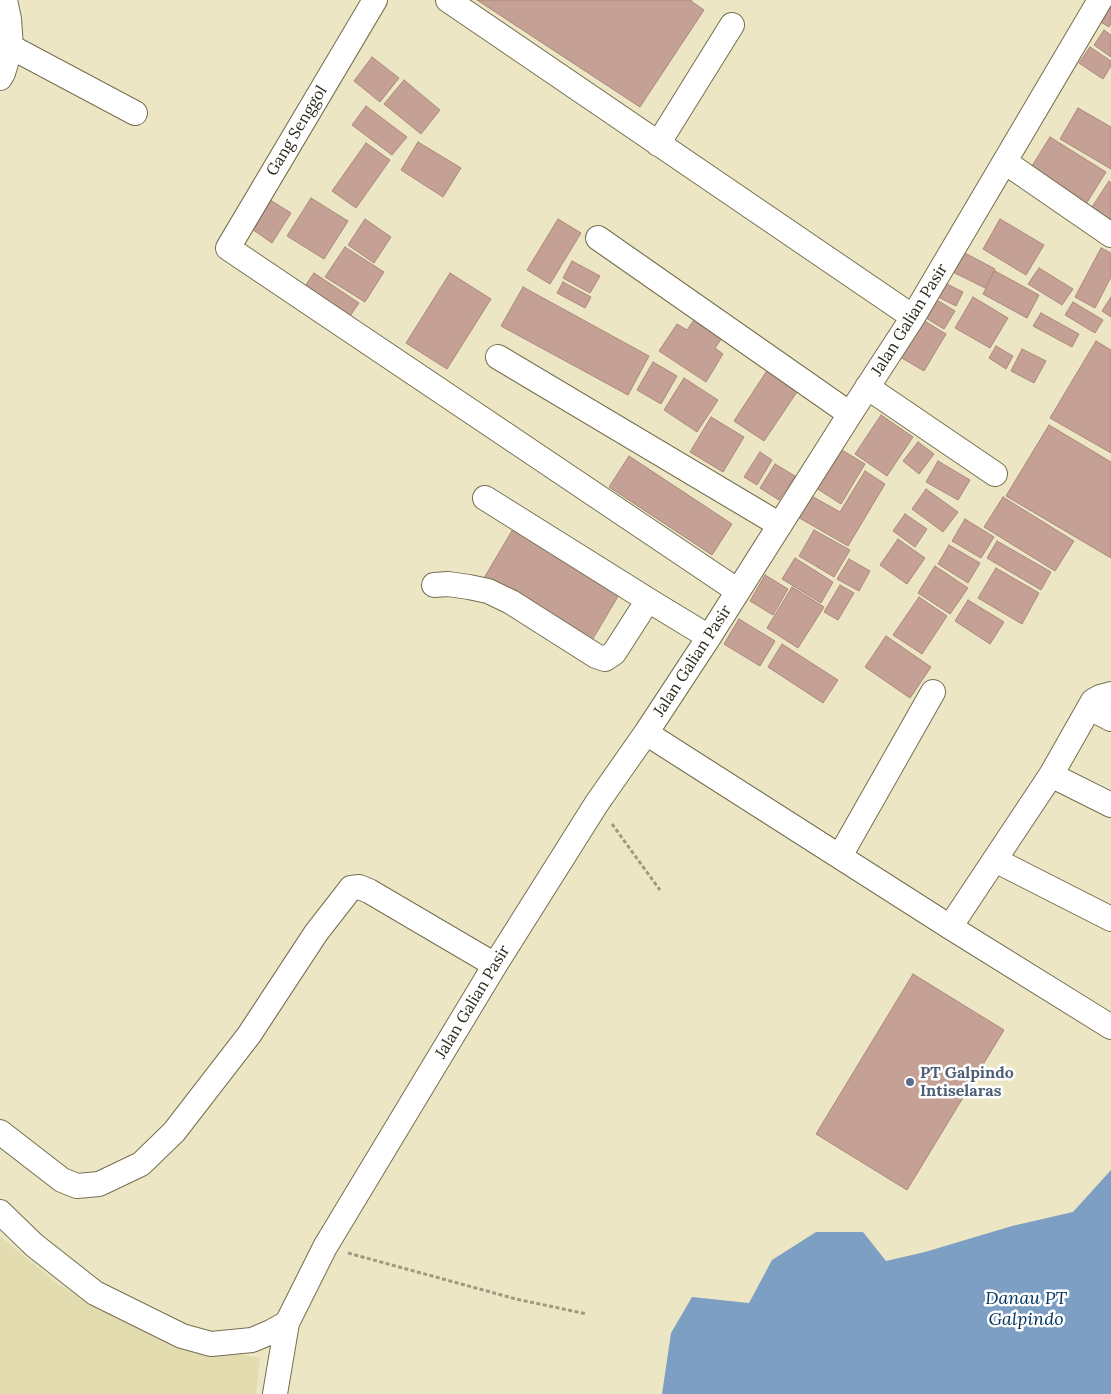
<!DOCTYPE html>
<html>
<head>
<meta charset="utf-8">
<style>
  body { margin:0 }
  canvas { display:block; background:#ede6c4 }
</style>
</head>
<body>
<canvas width="1111" height="1394"></canvas>
<script>
const ctx = document.querySelector('canvas').getContext('2d');
ctx.lineJoin = 'round';
function fill(path, color) { ctx.fillStyle = color; ctx.fill(path, 'evenodd'); }
const poly = rows => new Path2D(rows.map(r => 'M' + r).join(''));
function strokePath(path, color, width, dash) { ctx.strokeStyle = color; ctx.lineWidth = width; ctx.lineCap = dash ? 'butt' : 'round'; ctx.setLineDash(dash || []); ctx.stroke(path); }
function write(font, color, halo, rows, align = 'center') {
  ctx.font = font + ' Lora,serif'; ctx.lineWidth = 5; ctx.setLineDash([]); ctx.textBaseline = 'middle'; ctx.strokeStyle = halo; ctx.fillStyle = color; for (const [text, x, y, turn = 0] of rows) {
    ctx.save(); ctx.translate(x, y); ctx.rotate((+turn || 0) * Math.PI / 180); ctx.textAlign = isNaN(turn) ? turn : align; if (halo) ctx.strokeText(text, 0, 0); ctx.fillText(text, 0, 0); ctx.restore();
  }
}
fill(poly([
  [0,1236,58,1284,133,1324,187,1350,229,1352,260,1358,256,1394,0,1394]
]), '#e4dcb1');
fill(poly([
  [1111,1170,1111,1394,662,1394,671,1333,692,1297,749,1303,772,1260,816,1232,863,1232,886,1261,925,1252,1012,1226,1073,1212]
]), '#7d9fc4');
const building = poly([
  [477,0,692,0,691,1,704,10,640,107,477,0],
  [1111,0,1111,23,1109,27,1094,18,1111,0],
  [1104,30,1111,35,1111,57,1094,45,1104,30],
  [1090,47,1111,61,1111,66,1103,79,1079,63,1090,47],
  [372,57,399,78,380,102,354,81,372,57],
  [404,80,440,110,421,134,384,104,404,80],
  [366,106,407,137,392,155,352,125,366,106],
  [1078,108,1111,127,1111,169,1060,139,1078,108],
  [1050,137,1106,172,1086,204,1030,169,1050,137],
  [418,142,461,168,443,197,401,170,418,142],
  [366,143,390,160,356,208,332,191,366,143],
  [1109,181,1111,183,1111,225,1090,210,1109,181],
  [267,198,291,213,272,243,249,227,267,198],
  [311,198,348,221,324,259,287,236,311,198],
  [365,219,391,237,374,263,348,245,365,219],
  [558,219,581,233,550,284,527,270,558,219],
  [1000,219,1044,245,1026,275,983,249,1000,219],
  [345,247,384,272,365,302,325,277,345,247],
  [1101,248,1111,253,1111,277,1095,308,1075,297,1101,248],
  [963,252,995,269,985,288,953,272,963,252],
  [572,261,600,276,590,293,563,278,572,261],
  [1039,268,1073,289,1062,305,1028,284,1039,268],
  [995,271,1039,295,1027,318,983,294,995,271],
  [314,273,359,303,348,319,303,289,314,273],
  [450,273,491,299,447,369,406,343,450,273],
  [563,282,591,297,585,308,557,293,563,282],
  [943,282,963,292,956,306,936,296,943,282],
  [523,287,649,356,628,395,501,326,523,287],
  [973,297,1008,318,990,348,955,328,973,297],
  [1111,297,1111,317,1102,311,1111,297],
  [937,300,955,311,944,329,926,318,937,300],
  [1073,302,1103,320,1095,333,1065,315,1073,302],
  [1041,313,1079,334,1072,347,1033,326,1041,313],
  [696,317,724,335,715,348,723,354,706,382,659,351,677,324,687,330,696,317],
  [923,320,946,334,924,371,900,357,923,320],
  [1096,341,1111,350,1111,453,1050,418,1096,341],
  [996,346,1013,356,1006,369,989,358,996,346],
  [1022,349,1046,361,1034,383,1011,371,1022,349],
  [653,362,677,376,661,404,637,390,653,362],
  [770,366,801,386,764,441,734,421,770,366],
  [684,378,718,400,697,432,664,410,684,378],
  [881,415,913,437,887,476,855,454,881,415],
  [711,417,744,437,723,472,690,452,711,417],
  [1049,425,1111,462,1111,558,1006,496,1049,425],
  [918,442,934,454,919,474,903,461,918,442],
  [837,447,865,464,841,504,813,486,837,447],
  [760,452,772,460,757,485,744,477,760,452],
  [629,456,732,524,712,555,609,487,629,456],
  [938,461,970,480,958,500,926,482,938,461],
  [775,464,795,476,779,500,760,488,775,464],
  [865,471,885,484,848,546,796,516,808,494,840,512,865,471],
  [926,489,958,512,943,532,912,509,926,489],
  [1003,497,1074,541,1055,571,984,527,1003,497],
  [905,514,927,529,915,547,893,531,905,514],
  [965,519,994,537,981,558,952,541,965,519],
  [516,524,623,588,591,642,484,578,516,524],
  [814,530,850,550,834,577,799,556,814,530],
  [898,539,925,558,907,584,880,565,898,539],
  [997,541,1051,572,1041,590,987,558,997,541],
  [949,545,980,563,968,583,938,564,949,545],
  [795,558,833,582,821,603,782,579,795,558],
  [849,559,870,571,859,591,837,579,849,559],
  [935,566,968,588,950,614,918,593,935,566],
  [996,568,1039,593,1022,624,978,598,996,568],
  [765,575,788,589,773,615,750,601,765,575],
  [840,585,854,593,838,620,824,612,840,585],
  [792,587,824,607,798,648,767,628,792,587],
  [919,597,947,616,922,654,893,635,919,597],
  [968,600,1004,622,990,644,955,621,968,600],
  [739,619,775,641,760,666,724,644,739,619],
  [886,636,931,667,910,698,865,667,886,636],
  [782,644,838,680,823,703,768,667,782,644],
  [913,974,1004,1030,907,1190,816,1134,913,974]
]);
fill(building, '#c5a195');
strokePath(building, '#ab887c', 1);
const minor = poly([
  [375,0,228,248,738,591],
  [448,0,913,317],
  [11,47,135,113],
  [0,78,3,73,11,47,9,19,5,0],
  [658,144,732,25],
  [1005,162,1111,235],
  [598,238,850,414],
  [498,357,780,525],
  [867,387,995,474],
  [485,498,648,600],
  [434,585,448,584,469,587,488,591,511,602,596,656,605,659,614,653,648,600,709,637],
  [1090,708,1111,719],
  [646,733,950,927,1111,1027],
  [1051,775,1111,805],
  [840,856,933,692],
  [995,860,1111,919],
  [950,927,1051,775,1093,701,1100,697,1111,694],
  [0,1132,62,1180,77,1186,99,1184,141,1164,174,1132,249,1035,316,933,351,888,359,887,369,891,495,965],
  [0,1212,34,1245,95,1293,182,1336,211,1344,252,1340,271,1332,287,1323],
  [275,1394,287,1323,325,1247,495,965,597,803,646,733,709,637,850,414,913,317,1100,0]
]);
strokePath(minor, '#756f50', 26);
strokePath(poly([
  [612,824,660,890],
  [348,1253,516,1299,587,1314]
]), '#9e997f', 3, [4, 2.5]);
strokePath(minor, '#fff', 24);
for (const [x, y, r, color] of [
  [910,1082,5,"#5c6f8a"]
]) { const dot = new Path2D(); dot.arc(x, y, r, 0, 2 * Math.PI); ctx.fillStyle = color; ctx.fill(dot); strokePath(dot, '#fff', 2); }
write('16px', '#2b281b', '#fff', [
  ["Gang Senggol",297,131,-59],
  ["Jalan Galian Pasir",910,320,-58],
  ["Jalan Galian Pasir",693,661,-57],
  ["Jalan Galian Pasir",473,1002,-59]
]);
write('bold 16px', '#4e5e75', '#fff', [
  ["PT Galpindo",920,1073],
  ["Intiselaras",920,1091]
], 'left');
write('italic 18px', '#003361', '#fff', [
  ["Danau PT",1026,1299],
  ["Galpindo",1026,1320]
]);
</script>
</body>
</html>
